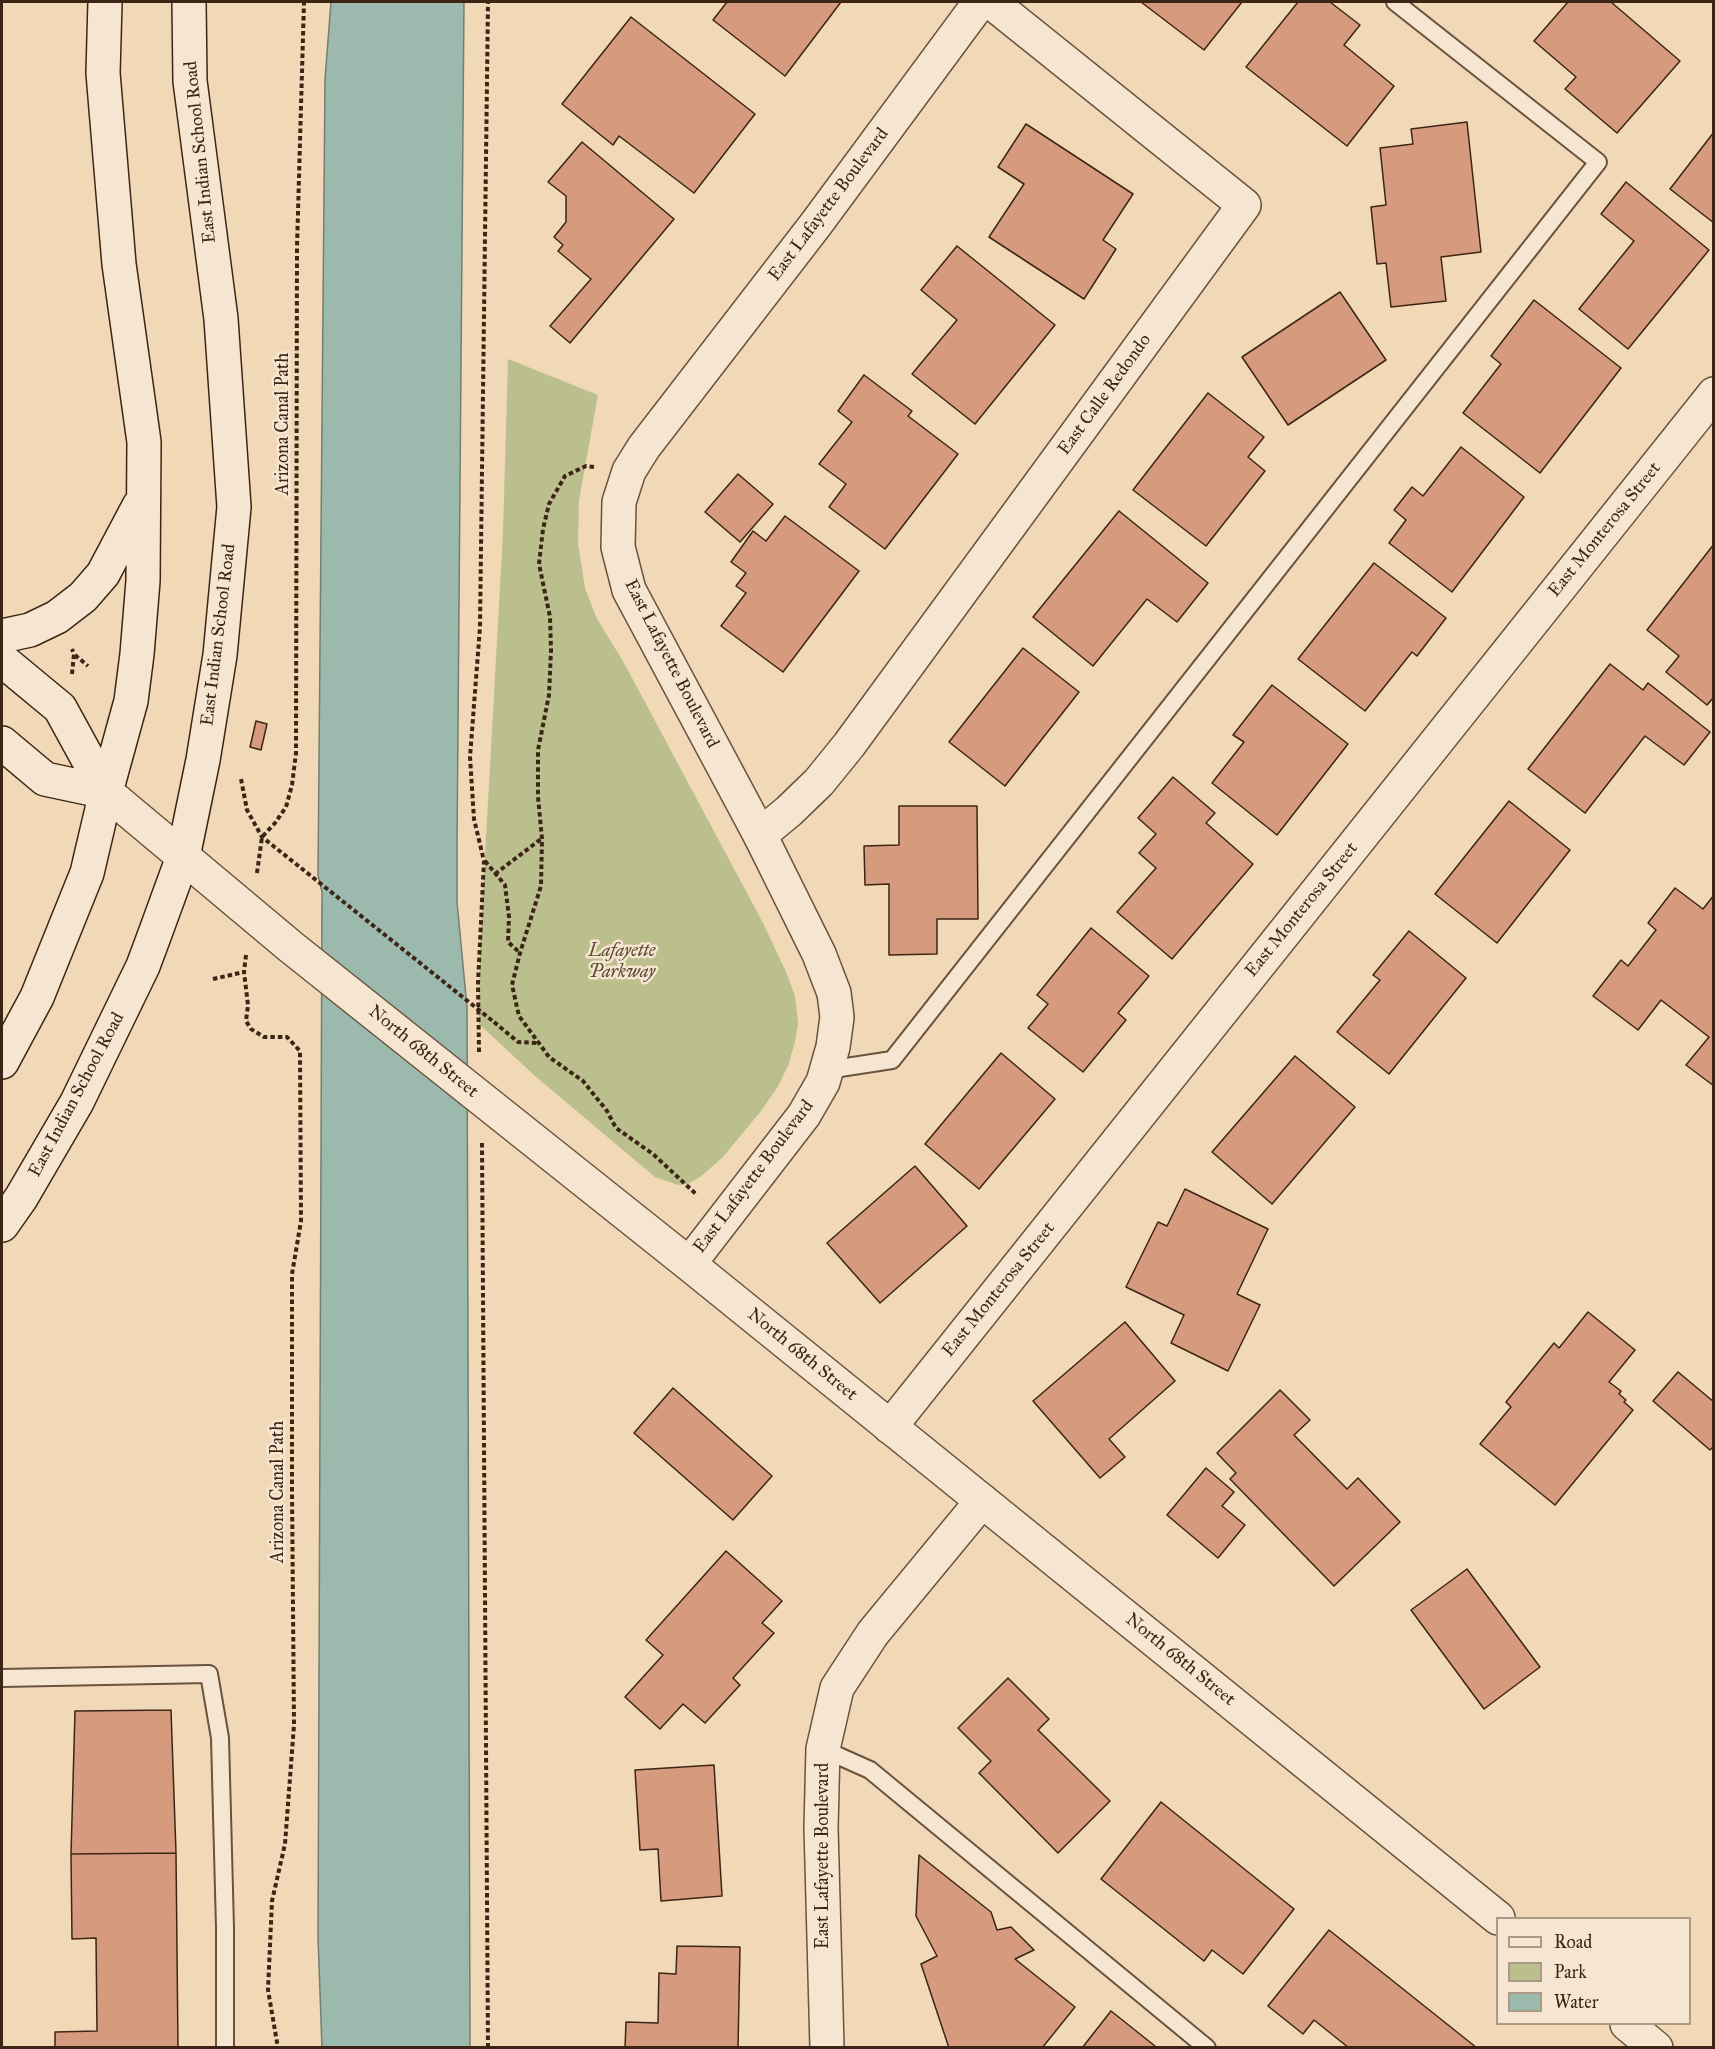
<!DOCTYPE html>
<html>
<head>
<meta charset="utf-8">
<style>
  body { margin:0 }
  #map { position:relative; width:1715px; height:2049px; overflow:hidden; background:#f1d9b8; font-family:"IM FELL Great Primer",serif }
  canvas { display:block }
  .frame { position:absolute; inset:0; border:3px solid #3d2515; pointer-events:none }
  .legend { position:absolute; left:1496px; top:1917px; width:195px; height:108px; box-sizing:border-box; background:#f6e6d1; border:2px solid #ac9986; margin:0; padding:8px 10px; list-style:none; font-size:18px; color:#3d2515 }
  .legend li { display:flex; align-items:center; gap:12px; height:30px }
  .legend b { width:30px; border:2px solid #ac9986 }
</style>
</head>
<body>
<div id="map">
<canvas width="1715" height="2049"></canvas>
<div class="frame"></div>
<ul class="legend">
<li><b style="height:8px;background:#f6e6d1"></b>Road</li>
<li><b style="height:16px;background:#bbbf8e"></b>Park</li>
<li><b style="height:16px;background:#9bbaad"></b>Water</li>
</ul>
</div>
<script>
const ctx = document.querySelector('canvas').getContext('2d');
ctx.lineJoin = 'round';
function fill(path, color) { ctx.fillStyle = color; ctx.fill(path, 'evenodd'); }
const poly = rows => new Path2D(rows.map(r => 'M' + r).join(''));
function strokePath(path, color, width, dash) { ctx.strokeStyle = color; ctx.lineWidth = width; ctx.lineCap = dash ? 'butt' : 'round'; ctx.setLineDash(dash || []); ctx.stroke(path); }
function write(font, color, halo, rows, align = 'center') {
  ctx.font = font + ' "IM FELL Great Primer",serif'; ctx.lineWidth = 5; ctx.setLineDash([]); ctx.textBaseline = 'middle'; ctx.strokeStyle = halo; ctx.fillStyle = color; for (const [text, x, y, turn = 0] of rows) {
    ctx.save(); ctx.translate(x, y); ctx.rotate((+turn || 0) * Math.PI / 180); ctx.textAlign = isNaN(turn) ? turn : align; if (halo) ctx.strokeText(text, 0, 0); ctx.fillText(text, 0, 0); ctx.restore();
  }
}
fill(poly([
  [508,359,598,395,579,500,578,543,585,588,597,619,623,661,763,923,786,972,795,996,798,1023,795,1042,788,1066,777,1088,761,1111,722,1158,700,1177,688,1184,678,1185,655,1177,535,1076,479,1024,480,945,503,532]
]), '#bbbf8e');
const water = poly([
  [331,2,464,2,457,846,457,902,467,1007,470,2047,322,2048,318,1937,322,892,318,875,325,79,331,2]
]);
fill(water, '#9bbaad');
strokePath(water, '#757e70', 1.5);
const building = poly([
  [727,2,841,2,785,76,713,20,727,2],
  [1141,2,1242,2,1204,50,1141,2],
  [1298,2,1330,2,1360,25,1344,45,1394,86,1347,146,1246,67,1298,2],
  [1568,2,1611,2,1680,61,1617,133,1565,89,1576,77,1534,41,1568,2],
  [631,17,755,114,694,193,619,136,613,145,562,104,631,17],
  [1467,122,1481,252,1441,257,1446,301,1391,307,1386,263,1377,264,1371,207,1386,205,1380,148,1413,144,1411,129,1467,122],
  [1026,124,1133,194,1103,240,1116,249,1084,299,989,237,1024,184,998,167,1026,124],
  [1714,132,1714,223,1670,189,1714,132],
  [582,142,674,219,570,343,550,326,591,279,558,251,563,245,554,237,566,222,566,196,548,182,582,142],
  [1626,182,1709,250,1628,349,1579,309,1634,241,1601,214,1626,182],
  [957,246,1055,325,975,424,912,374,957,320,921,290,957,246],
  [1340,292,1386,360,1288,425,1242,357,1340,292],
  [1534,300,1621,368,1540,473,1463,413,1501,364,1491,356,1534,300],
  [864,375,912,411,908,416,958,454,885,549,829,507,846,484,819,464,852,422,838,411,864,375],
  [1208,393,1264,437,1248,457,1265,471,1206,546,1133,490,1208,393],
  [1461,447,1524,497,1452,592,1389,543,1406,520,1394,510,1412,487,1423,496,1461,447],
  [738,474,773,504,740,542,705,512,738,474],
  [1119,511,1208,583,1177,622,1147,599,1093,666,1033,617,1119,511],
  [785,516,859,571,783,672,721,626,746,593,736,586,746,573,731,562,753,531,766,541,785,516],
  [1714,544,1714,697,1707,705,1666,672,1679,656,1647,630,1714,544],
  [1374,563,1446,618,1417,656,1412,652,1365,711,1298,659,1374,563],
  [1023,648,1079,692,1005,786,949,742,1023,648],
  [1610,664,1643,690,1648,683,1710,732,1684,765,1645,736,1585,813,1528,769,1610,664],
  [1272,685,1348,744,1277,835,1212,783,1244,742,1233,735,1272,685],
  [256,721,267,724,261,750,250,747,256,721],
  [1173,777,1215,813,1206,823,1253,864,1172,959,1117,912,1156,868,1139,853,1156,834,1138,818,1173,777],
  [1509,801,1570,850,1497,943,1435,894,1509,801],
  [899,806,977,806,978,919,937,919,937,954,889,955,889,884,865,885,864,846,899,845,899,806],
  [1675,888,1703,909,1714,895,1714,1086,1686,1065,1709,1037,1661,1000,1638,1030,1593,996,1621,960,1628,966,1656,930,1648,923,1675,888],
  [1091,928,1149,976,1118,1013,1126,1020,1083,1072,1028,1028,1048,1004,1037,995,1091,928],
  [1409,931,1466,978,1389,1074,1337,1032,1380,980,1373,975,1409,931],
  [1001,1053,1055,1099,979,1189,925,1144,1001,1053],
  [1295,1056,1355,1107,1272,1204,1212,1152,1295,1056],
  [915,1166,967,1226,880,1303,827,1243,915,1166],
  [1185,1189,1268,1229,1237,1294,1260,1305,1228,1371,1171,1343,1184,1315,1126,1287,1158,1222,1167,1226,1185,1189],
  [1588,1312,1635,1350,1609,1382,1621,1391,1619,1394,1626,1400,1624,1402,1633,1410,1555,1505,1480,1444,1511,1407,1506,1402,1554,1343,1559,1348,1588,1312],
  [1125,1322,1175,1381,1109,1439,1125,1457,1100,1478,1033,1401,1125,1322],
  [1678,1372,1714,1402,1714,1446,1710,1450,1653,1401,1678,1372],
  [673,1388,772,1476,733,1520,634,1433,673,1388],
  [1280,1390,1310,1420,1294,1435,1347,1489,1358,1478,1400,1522,1334,1586,1230,1479,1236,1473,1217,1453,1280,1390],
  [1206,1468,1234,1492,1222,1506,1245,1525,1218,1558,1167,1515,1206,1468],
  [726,1551,782,1601,762,1623,774,1633,733,1678,740,1685,705,1723,683,1704,660,1729,625,1697,663,1655,646,1640,726,1551],
  [1467,1569,1540,1667,1484,1709,1411,1610,1467,1569],
  [1008,1678,1049,1719,1038,1730,1110,1801,1058,1853,979,1773,991,1761,958,1728,1008,1678],
  [171,1710,176,1853,71,1854,75,1711,171,1710],
  [714,1765,722,1896,661,1901,658,1849,640,1850,635,1770,714,1765],
  [1161,1802,1294,1909,1243,1974,1212,1950,1204,1961,1101,1879,1161,1802],
  [176,1853,178,2048,55,2048,55,2032,97,2031,96,1938,72,1939,71,1854,176,1853],
  [919,1855,991,1912,997,1930,1011,1927,1034,1950,1015,1959,1075,2007,1042,2048,949,2048,921,1964,937,1956,916,1916,919,1855],
  [1329,1930,1477,2048,1349,2048,1314,2020,1303,2034,1268,2006,1329,1930],
  [677,1946,740,1947,738,2048,625,2048,626,2022,658,2023,659,1973,676,1974,677,1946],
  [1111,2011,1155,2046,1154,2048,1082,2048,1111,2011]
]);
fill(building, '#d69a7f');
strokePath(building, '#3d2515', 1.5);
const service = poly([
  [827,1070,892,1060,1598,162,1395,2],
  [2,1678,209,1674,220,1738,225,1928,225,2048],
  [823,1749,870,1770,1207,2048]
]);
const minor = poly([
  [760,835,789,811,819,782,849,745,1244,205,991,2],
  [890,1427,1714,394],
  [827,2048,821,1827,823,1749,837,1688,873,1633,982,1501]
]);
const tertiary = poly([
  [106,792,291,947,689,1264,1498,1918],
  [689,1264,804,1115,823,1082,833,1047,837,1017,834,993,819,954,760,835,629,590,618,547,619,502,629,471,644,447,816,224,980,2],
  [1627,2024,1656,2048]
]);
const secondary = poly([
  [2,636,30,630,57,617,83,597,103,574,139,506],
  [2,660,60,708,106,792],
  [2,743,45,779,106,792],
  [2,1062,37,997,87,873,106,792,131,701,137,654,143,581,144,442,119,264,103,73,105,2],
  [2,1225,21,1198,77,1102,143,966,156,931,183,857,203,760,220,655,234,507,221,319,190,81,189,2]
]);
strokePath(service, '#6a523e', 20);
strokePath(minor, '#6a523e', 36);
strokePath(tertiary, '#6a523e', 36);
strokePath(secondary, '#3d2515', 36);
strokePath(poly([
  [594,467,586,466,565,476,549,504,543,529,539,564,550,617,551,650,549,695,538,750,538,797,542,839,541,886,520,953,512,985,519,1016,549,1057,583,1081,607,1111,616,1128,653,1154,697,1195],
  [75,655,88,666],
  [72,674,74,654,72,649],
  [241,779,247,810,262,837,301,868],
  [485,861,505,885,509,917,508,942,520,953],
  [257,873,262,837,275,823,286,807,292,785,296,753,297,247,304,2],
  [495,874,541,839],
  [246,955,244,972,248,1005,246,1021,251,1029,264,1037,287,1037,300,1051,301,1221,292,1274,292,1490,294,1725,285,1844,272,1901,268,1990,278,2048],
  [213,979,244,972],
  [494,1022,518,1042,538,1043],
  [479,1052,478,983,484,861,474,819,470,757,480,627,488,2],
  [482,1143,488,2048]
]), '#3d2515', 4, [4.5, 3]);
strokePath(service, '#f6e6d1', 16);
strokePath(minor, '#f6e6d1', 33);
strokePath(tertiary, '#f6e6d1', 33);
strokePath(secondary, '#f6e6d1', 33);
strokePath(poly([
  [301,868,494,1022]
]), '#3d2515', 4, [4.5, 3]);
write('18px', '#3d2515', '#f6e6d1', [
  ["East Indian School Road",201,152,-96],
  ["East Lafayette Boulevard",829,205,-53],
  ["East Calle Redondo",1105,395,-54],
  ["Arizona Canal Path",284,424,-90],
  ["East Monterosa Street",1605,530,-51],
  ["East Indian School Road",219,635,-83],
  ["East Lafayette Boulevard",671,664,63],
  ["East Monterosa Street",1302,910,-51],
  ["North 68th Street",423,1052,39],
  ["East Indian School Road",77,1095,-62],
  ["East Lafayette Boulevard",754,1177,-53],
  ["East Monterosa Street",999,1290,-51],
  ["North 68th Street",802,1355,39],
  ["Arizona Canal Path",279,1492,-90],
  ["North 68th Street",1180,1660,39],
  ["East Lafayette Boulevard",824,1856,-90]
]);
write('italic 18px', '#5c4c33', '#f6e6d1', [
  ["Lafayette",622,952],
  ["Parkway",622,973]
]);
</script>
</body>
</html>
